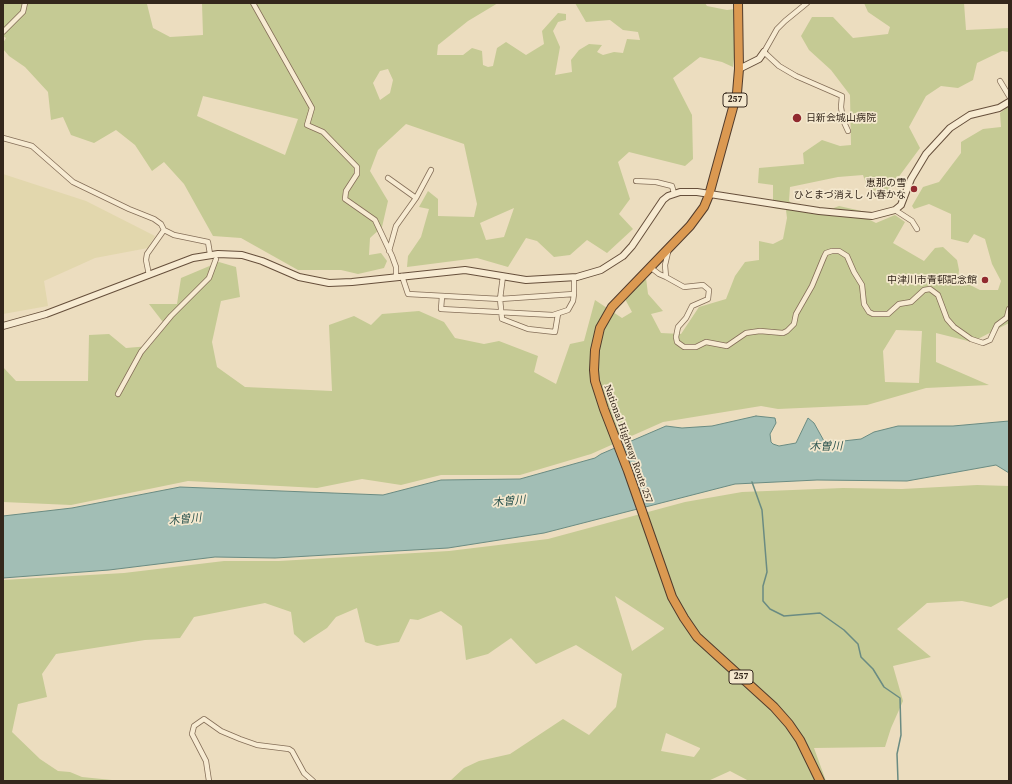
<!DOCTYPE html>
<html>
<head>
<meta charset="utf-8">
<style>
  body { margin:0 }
  #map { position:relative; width:1012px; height:784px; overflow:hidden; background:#ecddbf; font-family:"Source Serif 4",serif }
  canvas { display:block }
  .frame { position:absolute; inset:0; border:4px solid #34271c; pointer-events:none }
</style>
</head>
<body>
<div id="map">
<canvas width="1012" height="784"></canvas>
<div class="frame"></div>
</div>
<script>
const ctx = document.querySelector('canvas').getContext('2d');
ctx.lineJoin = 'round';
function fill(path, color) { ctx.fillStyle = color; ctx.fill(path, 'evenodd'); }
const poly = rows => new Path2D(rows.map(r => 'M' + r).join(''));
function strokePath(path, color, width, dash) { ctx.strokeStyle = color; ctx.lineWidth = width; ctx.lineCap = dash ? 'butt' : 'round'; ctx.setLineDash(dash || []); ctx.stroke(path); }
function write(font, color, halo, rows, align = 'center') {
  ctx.font = font + ' "Source Serif 4","Noto Sans JP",serif'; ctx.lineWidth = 3.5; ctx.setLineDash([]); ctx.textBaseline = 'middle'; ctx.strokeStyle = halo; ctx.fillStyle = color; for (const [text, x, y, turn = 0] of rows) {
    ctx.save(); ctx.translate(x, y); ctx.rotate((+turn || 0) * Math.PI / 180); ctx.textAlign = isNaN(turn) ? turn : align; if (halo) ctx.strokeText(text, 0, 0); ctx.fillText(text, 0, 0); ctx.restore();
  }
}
fill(poly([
  [3,174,86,201,155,236,148,248,95,258,44,281,48,306,3,314]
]), '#e2d7ad');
fill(poly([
  [3,3,145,3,147,4,153,28,170,37,203,35,202,3,498,3,468,21,438,45,437,55,463,55,472,48,482,51,483,65,488,67,493,66,497,48,506,42,526,55,544,44,542,31,558,13,566,14,566,20,558,22,553,31,560,47,555,75,572,72,571,60,579,50,589,44,602,45,597,52,603,55,614,52,623,53,627,39,640,40,638,32,623,30,610,20,586,22,575,3,705,3,707,6,727,10,735,9,736,40,733,67,722,62,700,57,673,78,692,115,693,159,685,166,629,152,618,162,630,199,619,214,633,229,607,253,587,240,570,255,554,257,537,241,526,238,508,267,477,258,407,267,408,256,421,237,429,209,419,207,428,191,438,199,438,216,474,217,477,204,464,144,406,124,378,150,370,171,388,201,382,227,370,238,369,255,381,253,387,261,384,268,358,274,341,270,298,270,241,238,213,236,184,184,164,162,152,171,135,145,116,130,94,143,71,135,63,117,51,120,48,92,25,67,9,56,3,49,3,43,6,38,3,36],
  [388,69,393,80,390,93,380,100,373,83,380,71],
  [203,96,298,119,285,155,197,116],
  [514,208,504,237,486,240,480,223],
  [864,3,964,3,966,30,1009,28,1009,52,1002,51,977,63,973,80,958,88,941,86,926,96,909,127,920,148,889,190,881,195,867,187,863,175,838,177,790,187,789,201,800,210,821,213,839,206,866,212,868,219,876,223,895,215,905,222,893,243,924,261,935,248,943,247,957,260,959,270,958,279,980,290,998,290,1001,281,992,264,985,239,974,234,968,243,951,239,951,214,929,204,914,209,912,206,923,187,939,182,961,153,961,142,983,129,1001,127,1000,113,1009,106,1009,323,972,342,936,333,936,362,989,385,926,388,867,405,778,409,761,406,663,422,591,454,520,475,441,475,401,485,362,479,317,488,188,481,71,505,3,502,3,367,16,381,88,381,89,335,109,334,126,348,150,346,166,326,149,304,177,304,181,278,219,262,236,267,240,297,221,301,212,342,217,367,245,387,332,391,329,325,354,316,371,325,382,314,419,311,444,322,455,338,484,344,499,341,538,356,534,372,556,384,570,344,584,341,595,300,622,318,632,312,625,299,646,278,648,294,663,311,651,314,661,333,681,334,699,307,726,299,735,276,745,262,759,260,759,241,773,244,783,239,787,218,786,210,773,208,773,185,758,183,759,168,804,164,803,153,822,140,840,146,851,145,850,95,831,70,809,50,801,36,812,17,833,17,853,38,888,34,890,27,868,12],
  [896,330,922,331,919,383,885,382,883,351],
  [977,485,1009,486,1009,597,991,607,962,601,927,603,897,629,931,657,893,666,903,701,891,728,885,747,814,748,826,781,749,781,730,771,708,781,450,781,464,768,479,761,510,754,563,719,589,735,616,707,622,674,576,645,536,664,511,638,488,654,466,660,462,626,441,611,418,620,410,619,399,642,377,646,365,642,357,608,336,617,327,628,304,643,294,634,291,612,265,603,194,617,180,638,145,640,56,654,42,674,47,697,18,704,12,732,40,759,58,771,70,772,82,777,122,781,3,781,3,580,124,573,224,561,279,561,449,551,548,539,685,502,742,492,843,488,902,489],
  [615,596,664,628,664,629,632,651],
  [666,733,700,748,700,749,694,757,661,751]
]), '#c5ca94');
const water = poly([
  [756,416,775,418,776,423,770,434,771,442,773,444,779,446,796,443,808,418,814,423,824,441,843,441,861,439,874,432,898,426,953,426,1009,421,1009,473,996,465,907,481,817,480,735,484,544,533,448,548,275,558,215,557,109,570,3,578,3,516,72,508,180,487,383,495,441,480,520,479,595,458,601,454,666,426,682,428,712,426,756,416]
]);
fill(water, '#a2beb5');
strokePath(water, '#6a8b82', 1);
strokePath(poly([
  [752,482,762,510,767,572,763,586,763,601,770,609,784,616,820,613,844,630,858,644,861,657,873,669,884,687,900,698,901,735,897,754,898,781]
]), '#6a8b82', 1.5);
const street = poly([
  [253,3,312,108,307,125,323,132,357,167,357,174,346,191,345,199,375,220,392,256,396,267,396,277],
  [807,3,785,21,777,29,764,52,779,66,796,76,842,96,841,107,843,120,848,131],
  [3,32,23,12,25,3],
  [1000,81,1009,96],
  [3,138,32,146,73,182,129,209,154,219,161,224,164,230,174,235,208,242,210,254],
  [388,178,416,198],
  [636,181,656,182,672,186,674,193],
  [895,210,912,221,917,229],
  [669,248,665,265,666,277,684,287,703,285,709,290,708,299,692,306,686,318,678,327,676,337,677,342,684,347,696,347,706,342,727,346,746,333,760,331,783,333,787,331,794,324,796,314,812,286,824,257,826,253,832,251,839,251,847,256,854,272,862,285,864,304,869,312,873,314,888,314,899,304,911,302,924,290,930,289,938,295,947,319,954,327,971,339,983,343,990,340,997,325,1009,316],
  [389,251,396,226,416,198,431,170],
  [650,267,659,274,666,277],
  [149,275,146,260,147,254,164,230],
  [402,276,408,294,500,299,574,294,574,278],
  [503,276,500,299,502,319,528,329,555,332,558,314],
  [442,296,441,309,553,315,568,310,573,301,574,294],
  [1007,317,1009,309],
  [118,394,141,352,171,316,209,278,216,259],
  [209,781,206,761,192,734,194,726,204,719,221,731,240,739,257,745,289,749,292,751,304,773,313,781]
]);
const secondary = poly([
  [739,69,759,59,764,52],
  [3,326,46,314,193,258,218,254,242,255,262,261,299,277,329,283,352,282,465,270,526,280,577,277,601,270,623,256,632,246,663,200,668,196,680,192,697,192,819,211,872,216,895,210,901,205,911,179,926,154,950,128,970,115,999,108,1009,102]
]);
const highway = poly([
  [738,3,739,69,737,93,709,195,704,207,690,226,612,307,600,328,595,350,594,370,595,381,604,409,628,471,664,574,672,597,684,618,697,637,774,707,789,724,800,740,820,781]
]);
strokePath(street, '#846e58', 6);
strokePath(secondary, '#664f3b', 8);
strokePath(highway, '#523c2c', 10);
strokePath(street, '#f7ebd2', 4.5);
strokePath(secondary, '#f7ebd2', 6);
strokePath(highway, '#db9951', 8);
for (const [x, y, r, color] of [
  [797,118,5,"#912a2f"],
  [914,189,4,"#912a2f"],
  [985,280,4,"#912a2f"]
]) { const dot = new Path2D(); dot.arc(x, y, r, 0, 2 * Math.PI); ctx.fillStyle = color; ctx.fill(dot); strokePath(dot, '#f4e8ce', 1.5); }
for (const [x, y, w] of [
  [735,100,24],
  [741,677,24]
]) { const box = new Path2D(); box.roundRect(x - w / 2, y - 7, w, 14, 3); ctx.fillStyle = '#f4e8ce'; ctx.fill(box); strokePath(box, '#34271c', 1); }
write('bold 9px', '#34271c', null, [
  ["257",735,100],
  ["257",741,677]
]);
write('10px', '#34271c', '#f4e8ce', [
  ["日新会城山病院",806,118,"left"],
  ["恵那の雪",906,183],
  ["ひとまづ消えし 小春かな",906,195],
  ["中津川市青邨記念館",977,280]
], 'right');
write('10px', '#34271c', '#f4e8ce', [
  ["National Highway Route 257",628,444,70]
]);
write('italic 11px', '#2c544f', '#f4e8ce', [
  ["木曽川",826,447,-1],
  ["木曽川",509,502,-5],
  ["木曽川",185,520,-6]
]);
</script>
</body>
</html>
